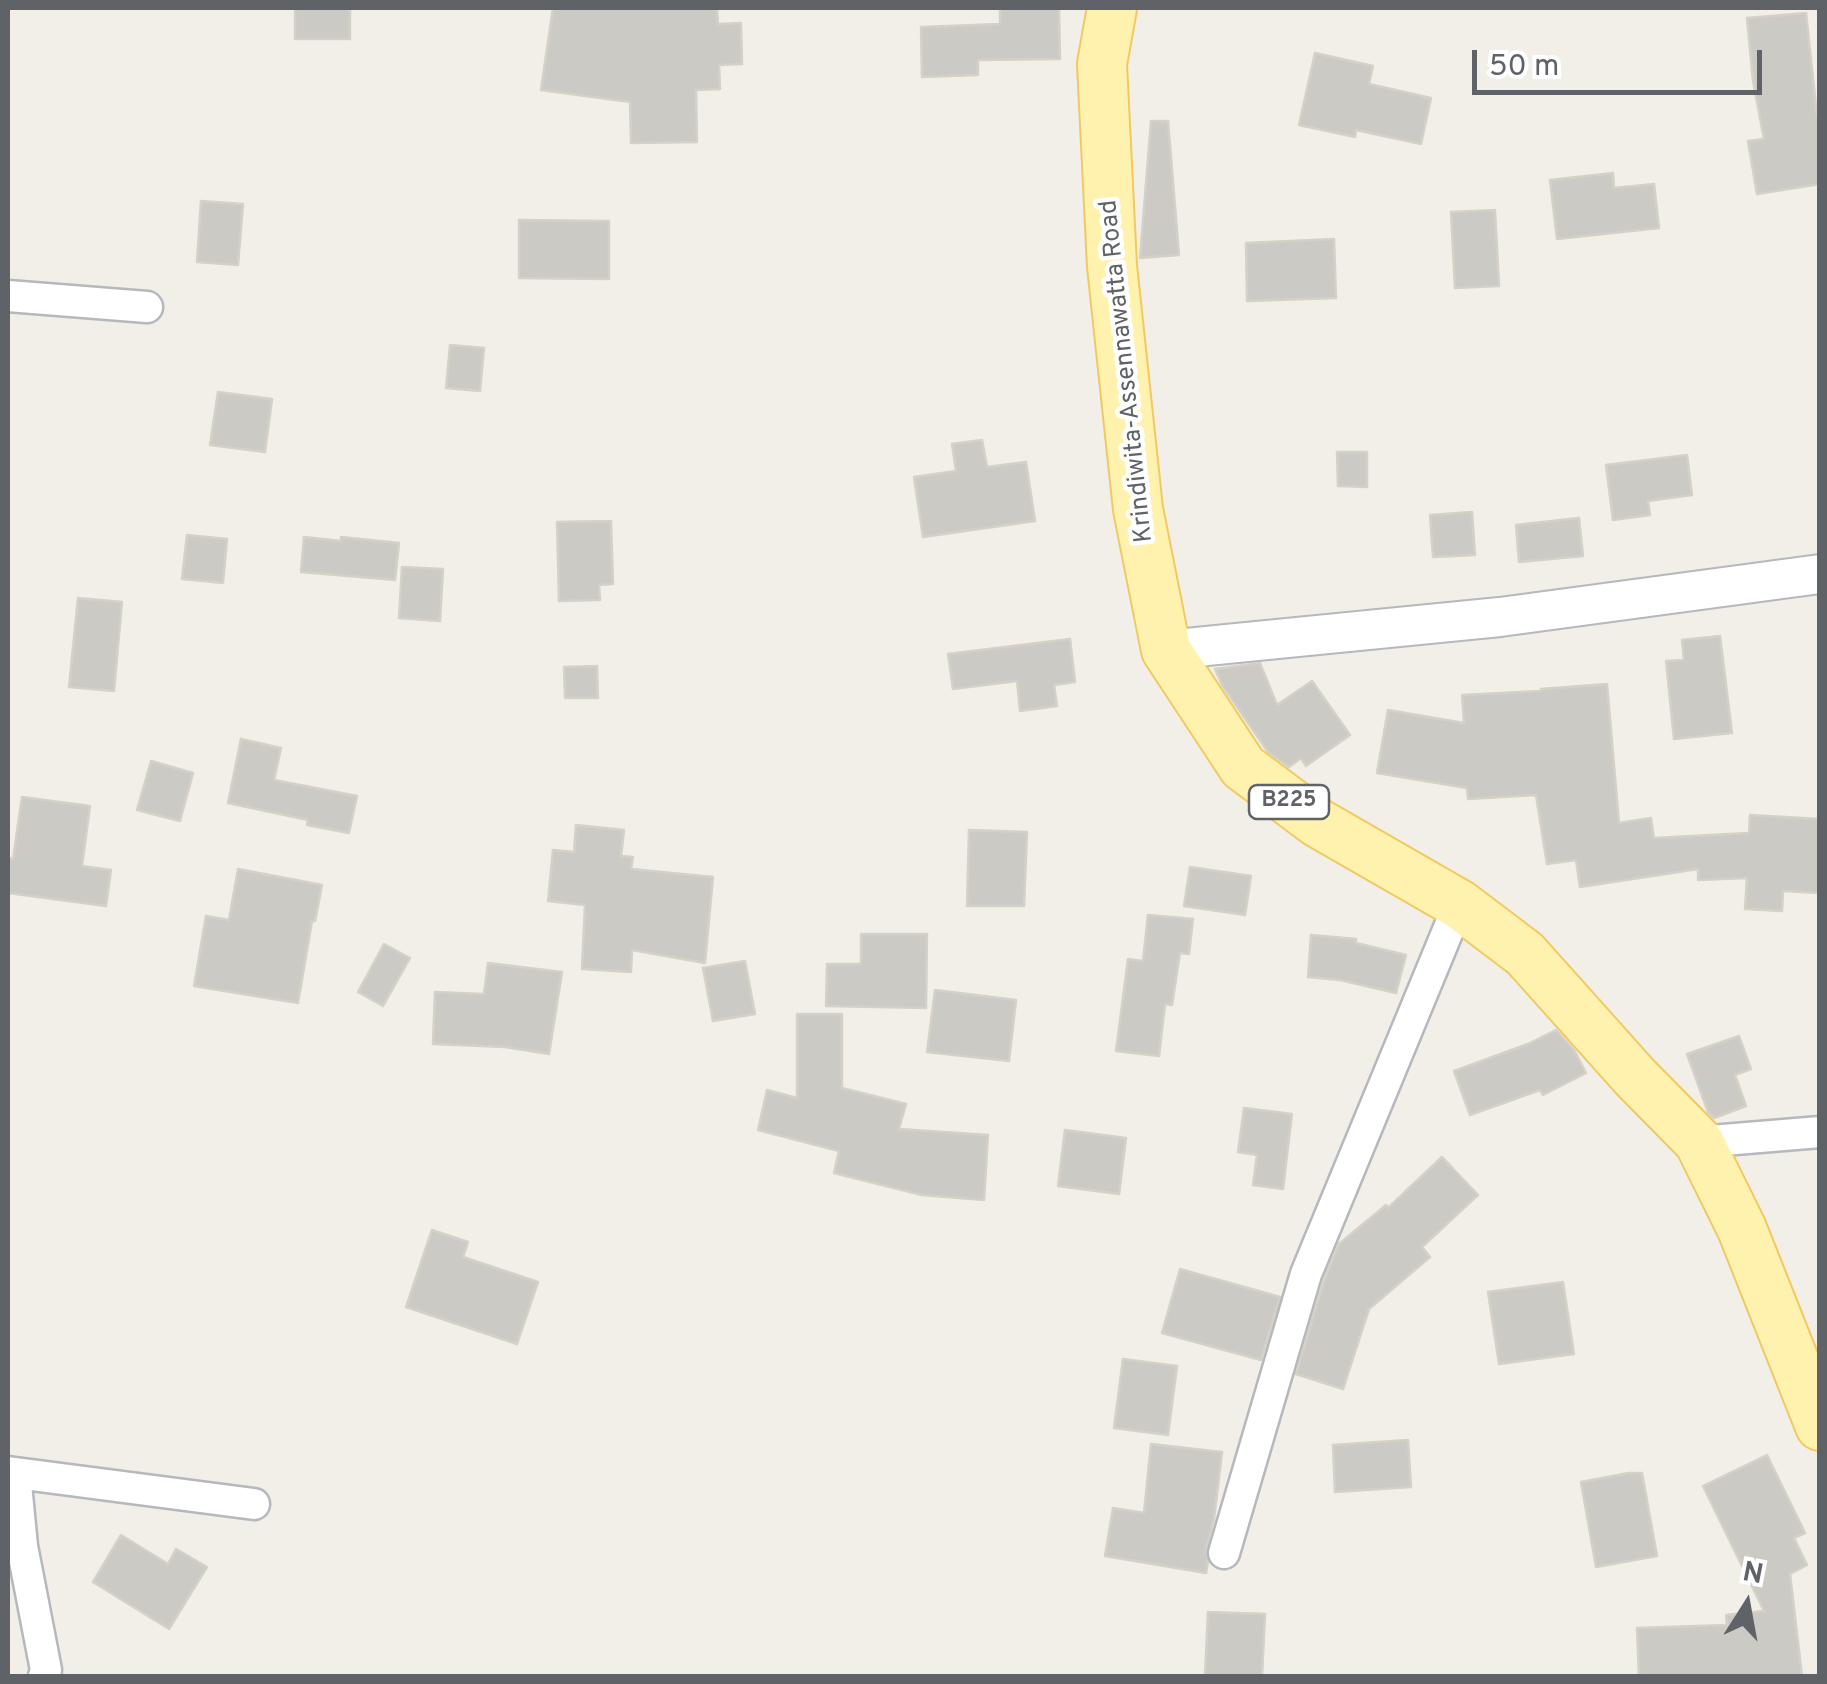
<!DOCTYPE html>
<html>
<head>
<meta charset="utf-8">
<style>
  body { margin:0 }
  #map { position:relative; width:1827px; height:1684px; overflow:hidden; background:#f1efe8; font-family:Overpass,sans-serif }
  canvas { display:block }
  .frame { position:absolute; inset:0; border:10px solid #5f6368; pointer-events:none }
  .north { position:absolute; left:1697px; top:1554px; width:100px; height:100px; -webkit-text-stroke:8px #fff; paint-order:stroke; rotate:11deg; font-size:28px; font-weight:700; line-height:40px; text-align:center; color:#5f6368 }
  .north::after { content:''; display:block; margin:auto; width:35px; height:45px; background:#5f6368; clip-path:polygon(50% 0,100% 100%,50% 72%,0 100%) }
  .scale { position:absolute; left:1472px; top:50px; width:290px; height:45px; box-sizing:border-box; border:5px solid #5f6368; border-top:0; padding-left:12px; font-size:30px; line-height:35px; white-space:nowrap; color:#5f6368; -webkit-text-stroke:8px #fff; paint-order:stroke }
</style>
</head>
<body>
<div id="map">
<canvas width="1827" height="1684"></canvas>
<div class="frame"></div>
<div class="north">N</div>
<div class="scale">50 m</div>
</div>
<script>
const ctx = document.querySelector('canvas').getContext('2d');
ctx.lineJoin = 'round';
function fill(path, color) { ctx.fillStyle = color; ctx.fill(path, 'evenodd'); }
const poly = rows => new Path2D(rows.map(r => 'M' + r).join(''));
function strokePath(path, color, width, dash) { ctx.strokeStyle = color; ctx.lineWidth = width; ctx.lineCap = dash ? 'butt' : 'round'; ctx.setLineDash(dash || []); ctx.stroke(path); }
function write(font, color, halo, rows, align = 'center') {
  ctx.font = font + ' Overpass,sans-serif'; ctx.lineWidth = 9; ctx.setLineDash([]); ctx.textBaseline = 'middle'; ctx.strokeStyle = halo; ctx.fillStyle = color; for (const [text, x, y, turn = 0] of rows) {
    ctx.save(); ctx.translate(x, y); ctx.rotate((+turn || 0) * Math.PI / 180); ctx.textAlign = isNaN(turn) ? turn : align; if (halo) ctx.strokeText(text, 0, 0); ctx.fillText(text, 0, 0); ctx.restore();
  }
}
const building = poly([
  [295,8,350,8,350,39,295,39,295,8],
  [553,8,717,8,718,24,741,23,742,64,719,65,720,89,696,90,697,142,631,143,630,102,541,90,553,8],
  [1000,8,1059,8,1060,59,978,60,978,75,922,77,921,27,1000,24,1000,8],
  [1806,13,1817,116,1820,116,1820,184,1757,194,1748,141,1764,139,1753,81,1747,18,1806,13],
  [1315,53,1373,66,1369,84,1431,98,1421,144,1356,130,1355,137,1299,125,1315,53],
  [1151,121,1168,121,1179,255,1140,258,1151,121],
  [1613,173,1614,188,1654,184,1659,228,1557,239,1550,180,1613,173],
  [201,201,243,204,238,265,197,262,201,201],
  [1495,210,1499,286,1455,288,1451,212,1495,210],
  [519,220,609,221,609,279,519,278,519,220],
  [1334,239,1336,298,1247,301,1246,243,1334,239],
  [450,345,484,348,480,391,446,388,450,345],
  [218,392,272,399,265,452,210,445,218,392],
  [982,440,987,467,1026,462,1035,521,923,537,914,477,956,471,952,444,982,440],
  [1337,452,1367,452,1367,487,1338,486,1337,452],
  [1687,455,1692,495,1648,501,1650,515,1613,520,1606,465,1687,455],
  [1472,512,1475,555,1433,557,1430,515,1472,512],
  [1579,518,1583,556,1519,562,1516,525,1579,518],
  [611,521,613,584,599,585,600,600,559,601,557,522,611,521],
  [187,535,227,539,223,583,182,579,187,535],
  [304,537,341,541,341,537,399,543,395,580,301,572,304,537],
  [402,567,443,569,440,621,399,618,402,567],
  [78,598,122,602,114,691,69,687,78,598],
  [1720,636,1732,733,1674,739,1666,661,1684,660,1682,640,1720,636],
  [1070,639,1075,682,1054,685,1057,706,1020,711,1017,681,953,689,948,654,1070,639],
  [1260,663,1277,705,1312,681,1350,735,1306,766,1301,758,1289,767,1268,752,1222,685,1215,669,1260,663],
  [597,666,598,698,565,698,564,667,597,666],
  [1607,684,1619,823,1651,818,1654,838,1749,833,1750,815,1820,819,1820,893,1783,891,1782,911,1745,909,1747,878,1698,880,1698,869,1580,887,1576,860,1547,864,1536,795,1468,799,1467,788,1377,773,1388,710,1464,723,1462,695,1541,691,1541,689,1607,684],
  [241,739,281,748,274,780,357,796,349,833,307,825,308,820,228,803,241,739],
  [151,761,193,773,180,821,137,810,151,761],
  [22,797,90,806,82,866,111,870,106,906,8,893,8,858,13,859,22,797],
  [576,825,624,830,621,856,633,857,631,869,713,877,705,963,632,950,631,972,582,969,585,905,548,901,553,850,574,852,576,825],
  [969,830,1027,832,1024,906,967,906,969,830],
  [1190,867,1251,876,1245,915,1184,906,1190,867],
  [238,869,322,885,315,921,312,921,298,1003,194,986,206,916,229,920,238,869],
  [1148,915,1193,919,1189,954,1180,953,1172,1005,1165,1004,1159,1056,1116,1051,1128,959,1143,961,1148,915],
  [861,934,927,934,926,1008,826,1006,827,964,861,964,861,934],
  [1311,935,1356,939,1356,943,1406,955,1396,993,1340,980,1308,977,1311,935],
  [384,944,410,958,383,1006,358,992,384,944],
  [745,961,755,1014,713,1021,703,968,745,961],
  [488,963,562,972,549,1054,505,1047,433,1044,435,992,484,994,488,963],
  [935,990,1016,1000,1009,1061,927,1052,935,990],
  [797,1014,842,1014,842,1088,906,1104,899,1129,988,1135,984,1200,922,1195,834,1173,839,1151,758,1130,767,1090,797,1098,797,1014],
  [1556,1030,1574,1050,1586,1073,1543,1095,1540,1090,1470,1115,1454,1071,1528,1044,1556,1030],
  [1739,1036,1751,1069,1735,1075,1746,1106,1714,1118,1708,1112,1687,1054,1739,1036],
  [1244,1108,1292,1114,1283,1189,1253,1185,1257,1155,1238,1152,1244,1108],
  [1065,1130,1126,1138,1119,1194,1058,1186,1065,1130],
  [1442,1157,1478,1195,1422,1247,1430,1257,1369,1309,1343,1389,1296,1374,1324,1280,1339,1244,1386,1205,1388,1208,1442,1157],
  [432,1230,468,1242,463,1257,538,1282,517,1344,406,1307,432,1230],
  [1180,1269,1280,1297,1261,1360,1162,1333,1180,1269],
  [1563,1282,1574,1354,1499,1364,1488,1292,1563,1282],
  [1123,1359,1177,1366,1168,1435,1114,1428,1123,1359],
  [1408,1440,1411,1487,1335,1492,1333,1445,1408,1440],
  [1151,1444,1222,1452,1214,1519,1206,1549,1208,1561,1206,1573,1105,1556,1113,1508,1144,1513,1151,1444],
  [1767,1455,1805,1533,1794,1538,1807,1565,1790,1574,1802,1676,1639,1676,1637,1628,1727,1625,1726,1615,1764,1611,1703,1486,1767,1455],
  [1629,1473,1642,1473,1657,1556,1596,1567,1581,1482,1629,1473],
  [121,1535,168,1564,176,1549,207,1567,169,1629,93,1582,121,1535],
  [1208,1612,1265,1614,1262,1676,1205,1676,1208,1612]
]);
fill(building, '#cccac5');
strokePath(building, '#d6d1c6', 2.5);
const minor = poly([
  [8,296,147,307],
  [1699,1142,1820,1132],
  [8,1472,254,1504],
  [15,1474,22,1546,46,1670,44,1676],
  [1224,1553,1306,1274,1459,904]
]);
const tertiary = poly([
  [1166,650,1500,617,1820,574]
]);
const primary = poly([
  [1112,8,1102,64,1112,266,1138,509,1166,650,1243,767,1318,823,1459,904,1525,954,1635,1077,1699,1142,1742,1229,1820,1426]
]);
strokePath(minor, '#b5b8bc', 35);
strokePath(tertiary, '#b5b8bc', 42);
strokePath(primary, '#f2c960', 52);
strokePath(minor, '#fff', 30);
strokePath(tertiary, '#fff', 38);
strokePath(primary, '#fff2af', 48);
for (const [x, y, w] of [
  [1289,802,80]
]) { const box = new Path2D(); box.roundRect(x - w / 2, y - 17, w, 34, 8); ctx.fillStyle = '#fff'; ctx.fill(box); strokePath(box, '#5f6368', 2.5); }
write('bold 22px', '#5f6368', null, [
  ["B225",1289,802]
]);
write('25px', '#5f6368', '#fff', [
  ["Krindiwita-Assennawatta Road",1128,371,-96]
]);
</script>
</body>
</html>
